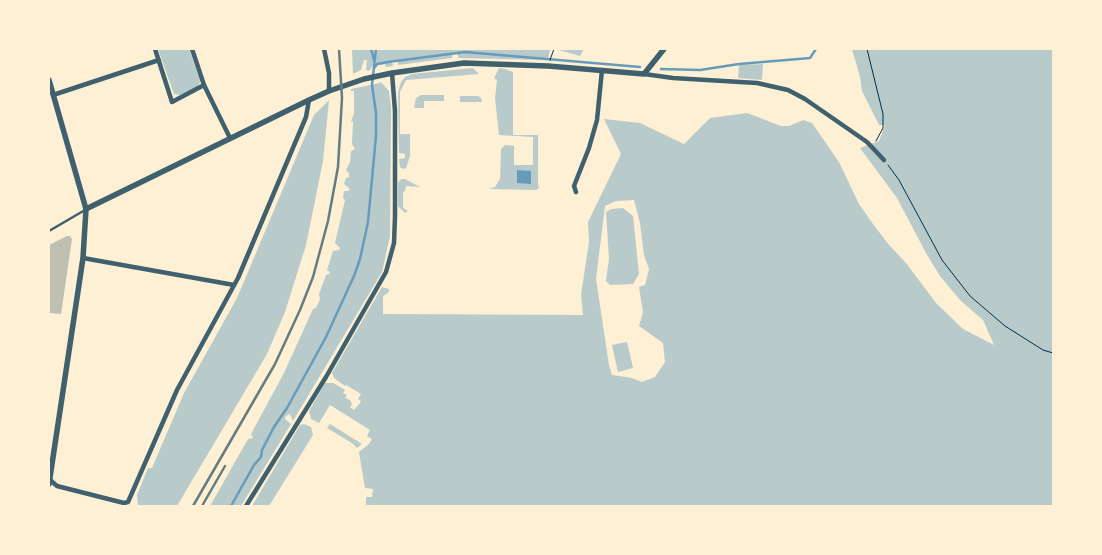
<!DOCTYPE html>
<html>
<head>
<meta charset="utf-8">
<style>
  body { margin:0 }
  #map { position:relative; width:1102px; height:555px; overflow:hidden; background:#fdf0d5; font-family:"Work Sans",sans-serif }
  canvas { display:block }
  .frame { position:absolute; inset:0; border:50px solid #fdf0d5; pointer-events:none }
</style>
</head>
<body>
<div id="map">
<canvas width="1102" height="555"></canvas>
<div class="frame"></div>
</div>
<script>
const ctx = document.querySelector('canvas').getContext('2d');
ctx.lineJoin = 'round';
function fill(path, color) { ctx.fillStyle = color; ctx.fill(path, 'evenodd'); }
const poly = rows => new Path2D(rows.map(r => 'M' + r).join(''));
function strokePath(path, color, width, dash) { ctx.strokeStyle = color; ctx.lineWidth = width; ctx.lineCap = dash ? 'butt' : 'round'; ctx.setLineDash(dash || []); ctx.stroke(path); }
fill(poly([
  [158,49,189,49,200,81,198,87,180,95,174,94],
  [352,49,550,49,548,60,459,58,456,52,453,52,452,58,398,65,398,62,395,61,392,62,393,66,386,67,385,64,376,66,376,61,369,71,366,70,367,60,364,60,361,70,353,74],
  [560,49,584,49,580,56,559,50],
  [852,49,1053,49,1053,506,366,506,366,497,372,497,373,489,365,488,359,452,369,444,372,439,367,436,370,430,330,405,319,423,311,419,309,411,325,383,333,383,345,390,343,393,347,395,345,398,350,400,352,404,350,407,354,410,360,403,361,401,358,399,361,394,346,385,345,386,334,378,332,373,382,287,389,289,389,292,383,296,383,314,583,315,581,295,589,242,588,222,621,154,604,119,640,123,684,144,710,118,747,113,781,126,789,126,803,120,812,123,839,162,859,204,873,224,889,245,906,263,936,303,963,329,994,345,983,320,960,300,940,276,926,253,897,198,860,148,879,141,885,125,879,125,862,91,860,77],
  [634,200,640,223,644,255,649,269,645,285,639,287,643,312,639,326,663,343,665,362,655,377,642,382,632,378,612,375,609,365,596,279,605,206,616,201],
  [763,64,762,80,738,78,739,65],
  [473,68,479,74,406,80,400,92,400,134,410,134,410,156,406,168,403,169,400,167,399,159,405,158,405,154,399,153,398,92,401,82,405,77,412,74],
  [499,68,505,69,513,72,513,135,538,135,538,184,539,188,536,190,489,189,495,187,500,179,501,149,505,145,514,146,514,165,533,165,533,137,499,135,495,98,497,80,494,78],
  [381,82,389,91,391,108,390,236,382,272,293,421,290,414,286,416,285,419,291,424,241,506,210,506,248,439,253,438,251,434,284,373,313,309,316,308,320,299,319,294,326,275,329,274,330,272,327,270,333,251,339,250,340,248,335,243,345,200,343,198,344,191,348,191,350,189,344,184,346,178,349,177,349,173,346,170,350,162,351,151,355,149,352,144,353,122,351,121,354,114,354,91,351,91,351,89,380,83],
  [421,95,444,95,444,101,424,101,424,108,414,108,416,98],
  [460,96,478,96,481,98,482,102,460,102],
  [329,100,323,161,306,245,285,312,267,354,177,506,138,506,137,495,148,468,152,468,184,393,237,298,314,115],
  [401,179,405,179,420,187,406,186,405,191,403,192,403,208,408,211,405,213,398,206,398,183],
  [623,208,633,216,639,274,633,284,610,285,606,281,609,258,606,212,611,209],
  [627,342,633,368,618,372,612,345],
  [304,424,311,427,313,435,269,506,252,506,300,425],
  [330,424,362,444,357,448,352,443,327,428]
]), '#b9caca');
fill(poly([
  [517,170,531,171,531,184,517,183]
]), '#669bbc');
strokePath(poly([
  [371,49,374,60],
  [375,67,377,64,388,62,465,52,640,67],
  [661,69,700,70,739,64,810,58,816,49],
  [231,506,254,465,261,457,262,450,274,427,287,408,326,337,354,276,360,259,368,222,376,136,376,113,372,85,376,49]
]), '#669bbc', 2.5);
fill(poly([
  [67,236,70,236,72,239,61,314,49,313,49,245]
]), '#bec0b2');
strokePath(poly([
  [867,49,883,114,883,128,876,141],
  [550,60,554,49],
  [888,165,899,180,942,260,970,296,1005,326,1043,350,1053,353]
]), '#003049', 1);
strokePath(poly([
  [49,231,85,210]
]), '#3f606c', 2.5);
strokePath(poly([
  [155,49,172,102,204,85],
  [192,49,204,85,230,138],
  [324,49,329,73,329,91],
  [644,74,673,78,757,83,788,90,805,99,867,142,884,160],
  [53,95,159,60],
  [576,192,574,186,589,148,597,120,602,70],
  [83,258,234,285],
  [49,479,57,486,124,503,128,502,177,390,238,278,306,117,309,100],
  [246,506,326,377,386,272,394,243,395,216,395,111,392,73]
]), '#3f606c', 4.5);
strokePath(poly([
  [49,80,86,209,83,258,49,484],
  [86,209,309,100,329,91,364,79,392,73,464,63,548,66,644,74,664,49]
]), '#3f606c', 5.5);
strokePath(poly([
  [193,506,275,364,300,310,313,277,328,221,338,167,342,98,339,49],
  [202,506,225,466]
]), '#657d81', 2.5);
</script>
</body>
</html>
